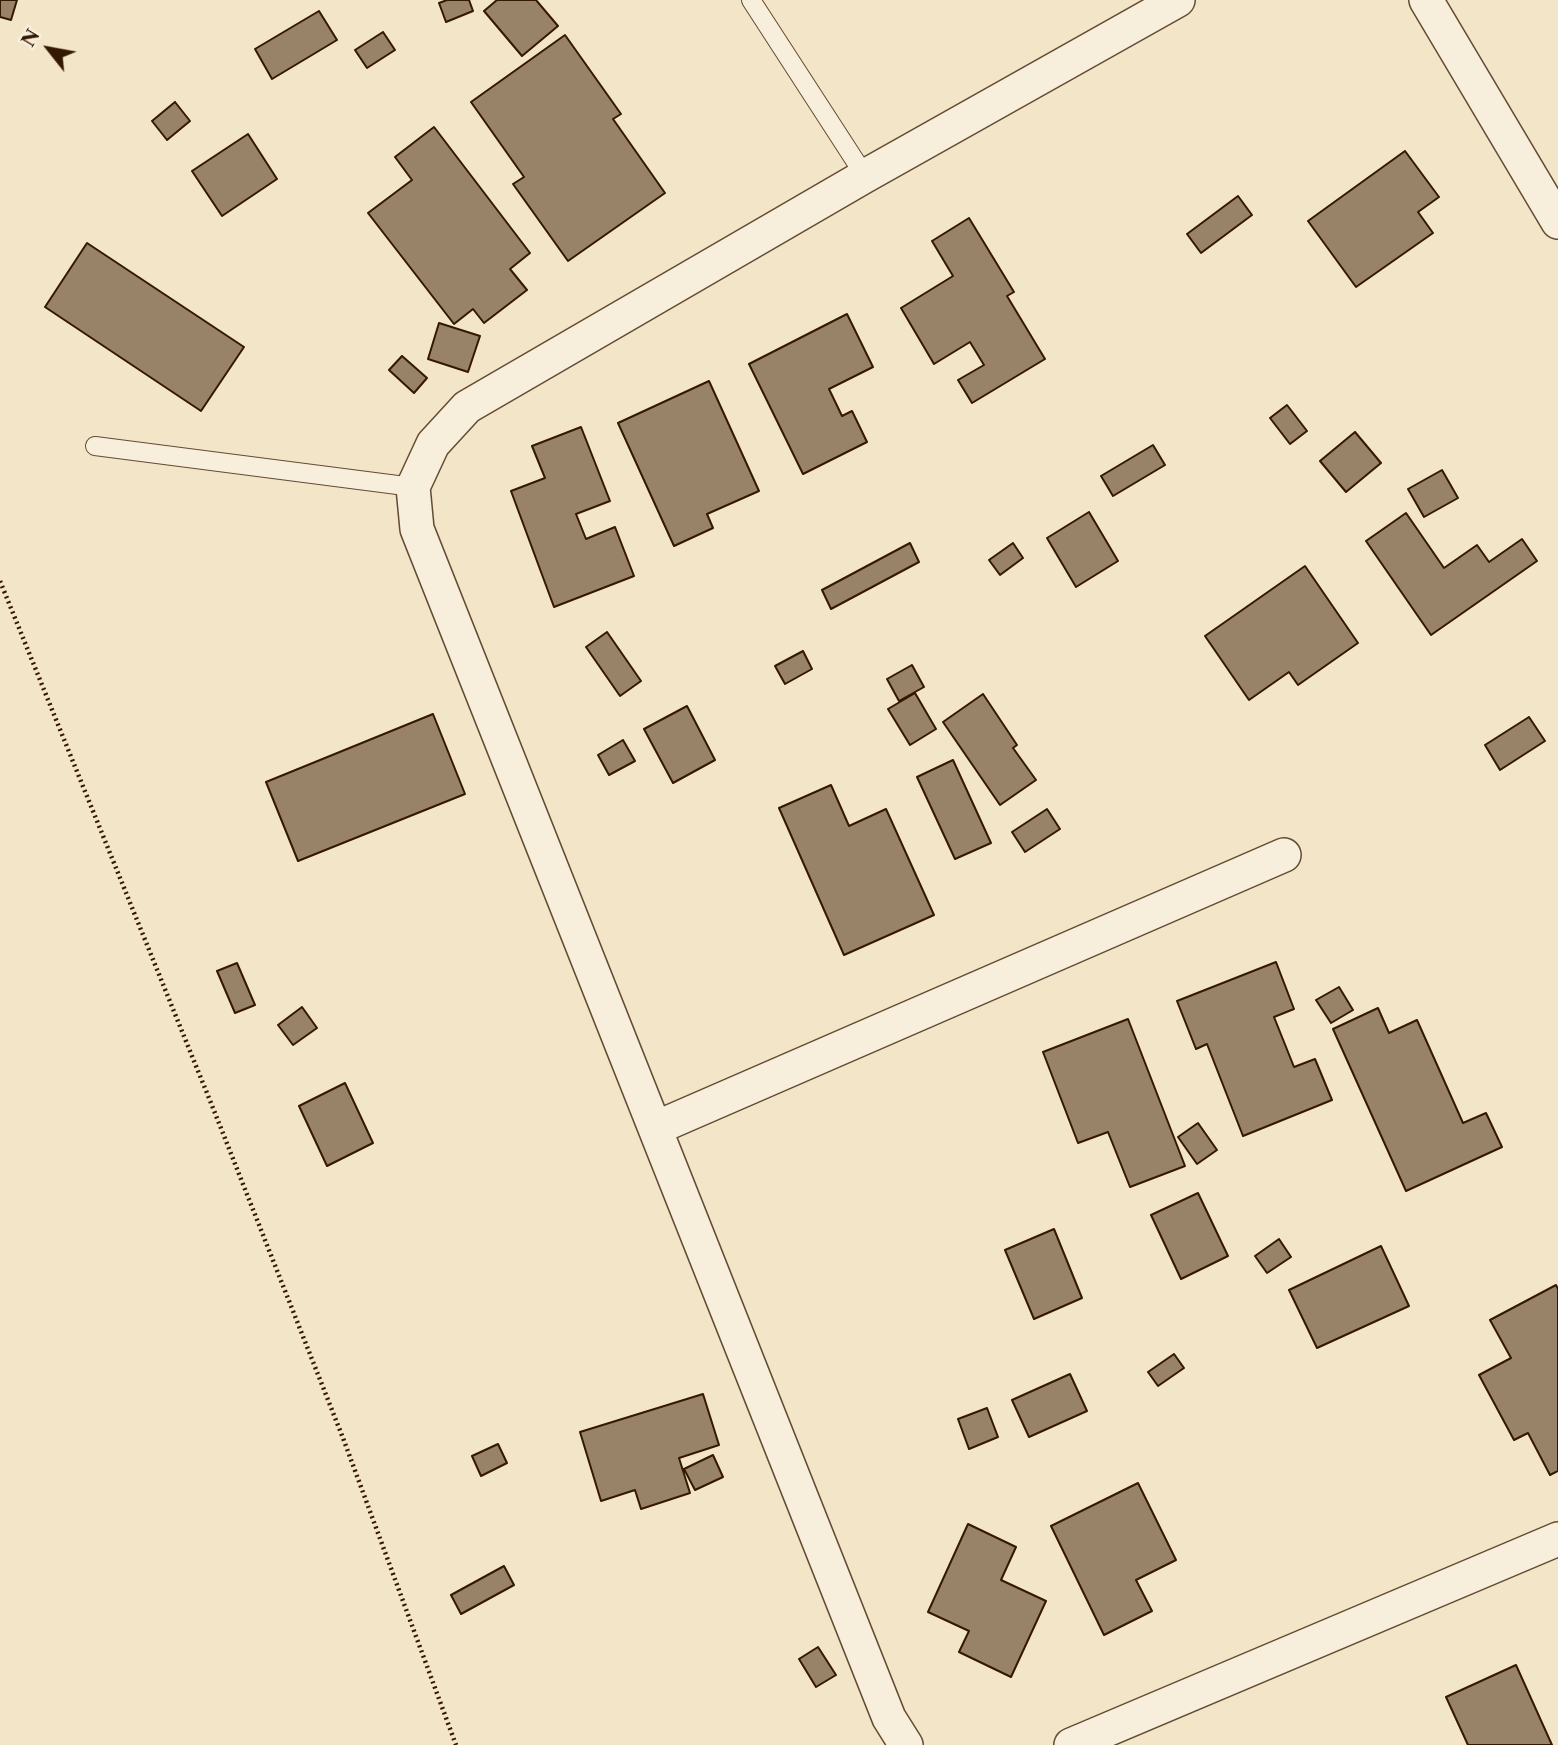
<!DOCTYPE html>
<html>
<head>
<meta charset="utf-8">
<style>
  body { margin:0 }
  #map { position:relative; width:1558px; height:1745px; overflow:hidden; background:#f3e5c7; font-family:"Libre Caslon Text",serif }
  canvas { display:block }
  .north { position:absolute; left:14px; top:14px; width:70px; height:70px; -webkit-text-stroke:5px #f7eedb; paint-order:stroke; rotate:301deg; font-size:19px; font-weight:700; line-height:28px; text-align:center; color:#351802 }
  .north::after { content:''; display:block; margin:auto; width:24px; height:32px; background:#351802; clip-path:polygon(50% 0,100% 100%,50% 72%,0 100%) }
</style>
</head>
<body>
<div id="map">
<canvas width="1558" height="1745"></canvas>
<div class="north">N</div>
</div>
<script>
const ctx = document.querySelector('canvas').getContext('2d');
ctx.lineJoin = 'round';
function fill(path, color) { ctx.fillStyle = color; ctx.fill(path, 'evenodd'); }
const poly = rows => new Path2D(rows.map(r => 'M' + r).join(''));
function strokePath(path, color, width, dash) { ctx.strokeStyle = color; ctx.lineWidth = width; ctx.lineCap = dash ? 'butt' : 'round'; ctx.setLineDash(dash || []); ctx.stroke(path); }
const building = poly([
  [0,0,17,0,11,20,0,17,0,0],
  [447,0,469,0,473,11,446,22,439,3,447,0],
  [497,0,536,0,558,26,522,56,484,11,497,0],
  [319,11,337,40,272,79,255,49,319,11],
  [383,32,395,50,367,68,355,50,383,32],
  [565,35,621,114,613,119,665,193,568,261,513,184,524,177,471,102,565,35],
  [175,102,190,121,167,140,152,121,175,102],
  [434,127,530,253,510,269,527,290,484,323,473,309,454,324,368,213,412,180,395,157,434,127],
  [248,134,277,179,222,216,192,171,248,134],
  [1405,151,1439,197,1418,212,1433,233,1356,287,1308,221,1405,151],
  [1238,196,1252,215,1201,253,1187,234,1238,196],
  [969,218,1014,292,1007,296,1045,359,972,403,958,380,984,365,970,342,934,364,901,308,953,276,932,241,969,218],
  [87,243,244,347,201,411,45,307,87,243],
  [847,314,873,367,829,389,842,416,852,411,867,442,803,474,749,364,847,314],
  [439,323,480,336,468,372,428,359,439,323],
  [402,356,427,378,414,393,389,370,402,356],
  [709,381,759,491,707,514,713,528,674,546,618,423,709,381],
  [1287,405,1307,431,1290,444,1270,418,1287,405],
  [581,427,610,501,576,514,586,539,615,527,634,576,554,607,511,491,545,478,532,446,581,427],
  [1355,432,1381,463,1346,492,1320,461,1355,432],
  [1153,445,1165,465,1113,496,1101,476,1153,445],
  [1442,470,1458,498,1424,517,1408,489,1442,470],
  [1089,512,1118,561,1076,587,1047,538,1089,512],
  [1406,513,1444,568,1477,545,1489,562,1522,539,1537,561,1431,635,1366,541,1406,513],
  [910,543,919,562,831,609,822,590,910,543],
  [1013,543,1023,558,1000,575,989,560,1013,543],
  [1305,566,1358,643,1298,685,1289,672,1249,700,1205,636,1305,566],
  [607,632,641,681,620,696,586,647,607,632],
  [803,651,812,669,785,684,775,666,803,651],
  [912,665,924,687,899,701,887,679,912,665],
  [915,693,936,729,910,745,888,709,915,693],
  [983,694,1017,745,1013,748,1036,780,1000,805,943,722,983,694],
  [687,706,715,760,673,783,644,729,687,706],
  [433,714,465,794,298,861,266,782,433,714],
  [1529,717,1545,741,1500,770,1485,745,1529,717],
  [623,740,635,761,609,775,598,755,623,740],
  [953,760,991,843,955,859,917,777,953,760],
  [831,785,849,826,886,809,934,915,844,955,779,808,831,785],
  [1047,809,1060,829,1025,852,1012,832,1047,809],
  [1276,962,1294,1009,1274,1017,1294,1067,1315,1059,1332,1100,1243,1136,1207,1044,1196,1049,1177,1001,1276,962],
  [237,963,255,1005,235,1013,217,971,237,963],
  [1339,987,1353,1010,1331,1023,1316,1000,1339,987],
  [302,1007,317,1028,293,1045,278,1025,302,1007],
  [1378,1008,1389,1033,1417,1020,1463,1123,1486,1113,1502,1147,1406,1191,1333,1029,1378,1008],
  [1128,1019,1185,1166,1130,1187,1108,1132,1078,1143,1043,1052,1128,1019],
  [345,1083,373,1143,327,1166,299,1106,345,1083],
  [1198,1123,1217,1150,1197,1164,1178,1137,1198,1123],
  [1198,1193,1228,1256,1181,1279,1151,1215,1198,1193],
  [1054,1229,1082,1298,1034,1319,1005,1250,1054,1229],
  [1279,1239,1291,1257,1267,1273,1255,1256,1279,1239],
  [1381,1246,1409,1306,1317,1348,1289,1290,1381,1246],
  [1556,1285,1558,1289,1558,1471,1550,1475,1528,1433,1514,1440,1479,1375,1511,1358,1490,1320,1556,1285],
  [1174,1354,1184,1368,1158,1386,1148,1372,1174,1354],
  [1070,1374,1087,1411,1029,1437,1012,1400,1070,1374],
  [703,1394,719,1445,679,1458,690,1493,641,1509,635,1490,601,1501,580,1432,703,1394],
  [987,1408,998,1437,969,1449,958,1419,987,1408],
  [498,1444,507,1463,481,1476,472,1456,498,1444],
  [713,1455,723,1477,695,1490,684,1469,713,1455],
  [1138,1483,1176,1560,1136,1580,1152,1611,1104,1635,1051,1526,1138,1483],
  [968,1524,1016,1547,1001,1580,1046,1601,1011,1677,959,1652,969,1631,928,1612,968,1524],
  [504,1566,514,1585,461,1614,451,1595,504,1566],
  [818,1647,836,1675,816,1687,799,1659,818,1647],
  [1516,1665,1552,1745,1468,1745,1446,1697,1516,1665]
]);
fill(building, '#988368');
strokePath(building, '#351802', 2);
const service = poly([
  [751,0,865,176],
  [95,446,413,487]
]);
const minor = poly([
  [1426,0,1558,222],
  [656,1128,1284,855],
  [906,1745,889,1718,417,529,413,487,433,444,467,407,865,176,1178,0],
  [1071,1745,1558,1539]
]);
strokePath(service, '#644b33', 20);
strokePath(minor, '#644b33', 36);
strokePath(poly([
  [0,581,213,1108,343,1438,456,1745]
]), '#351802', 4.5, [2, 3.5]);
strokePath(service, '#f7eedb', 18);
strokePath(minor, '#f7eedb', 33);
</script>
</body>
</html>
